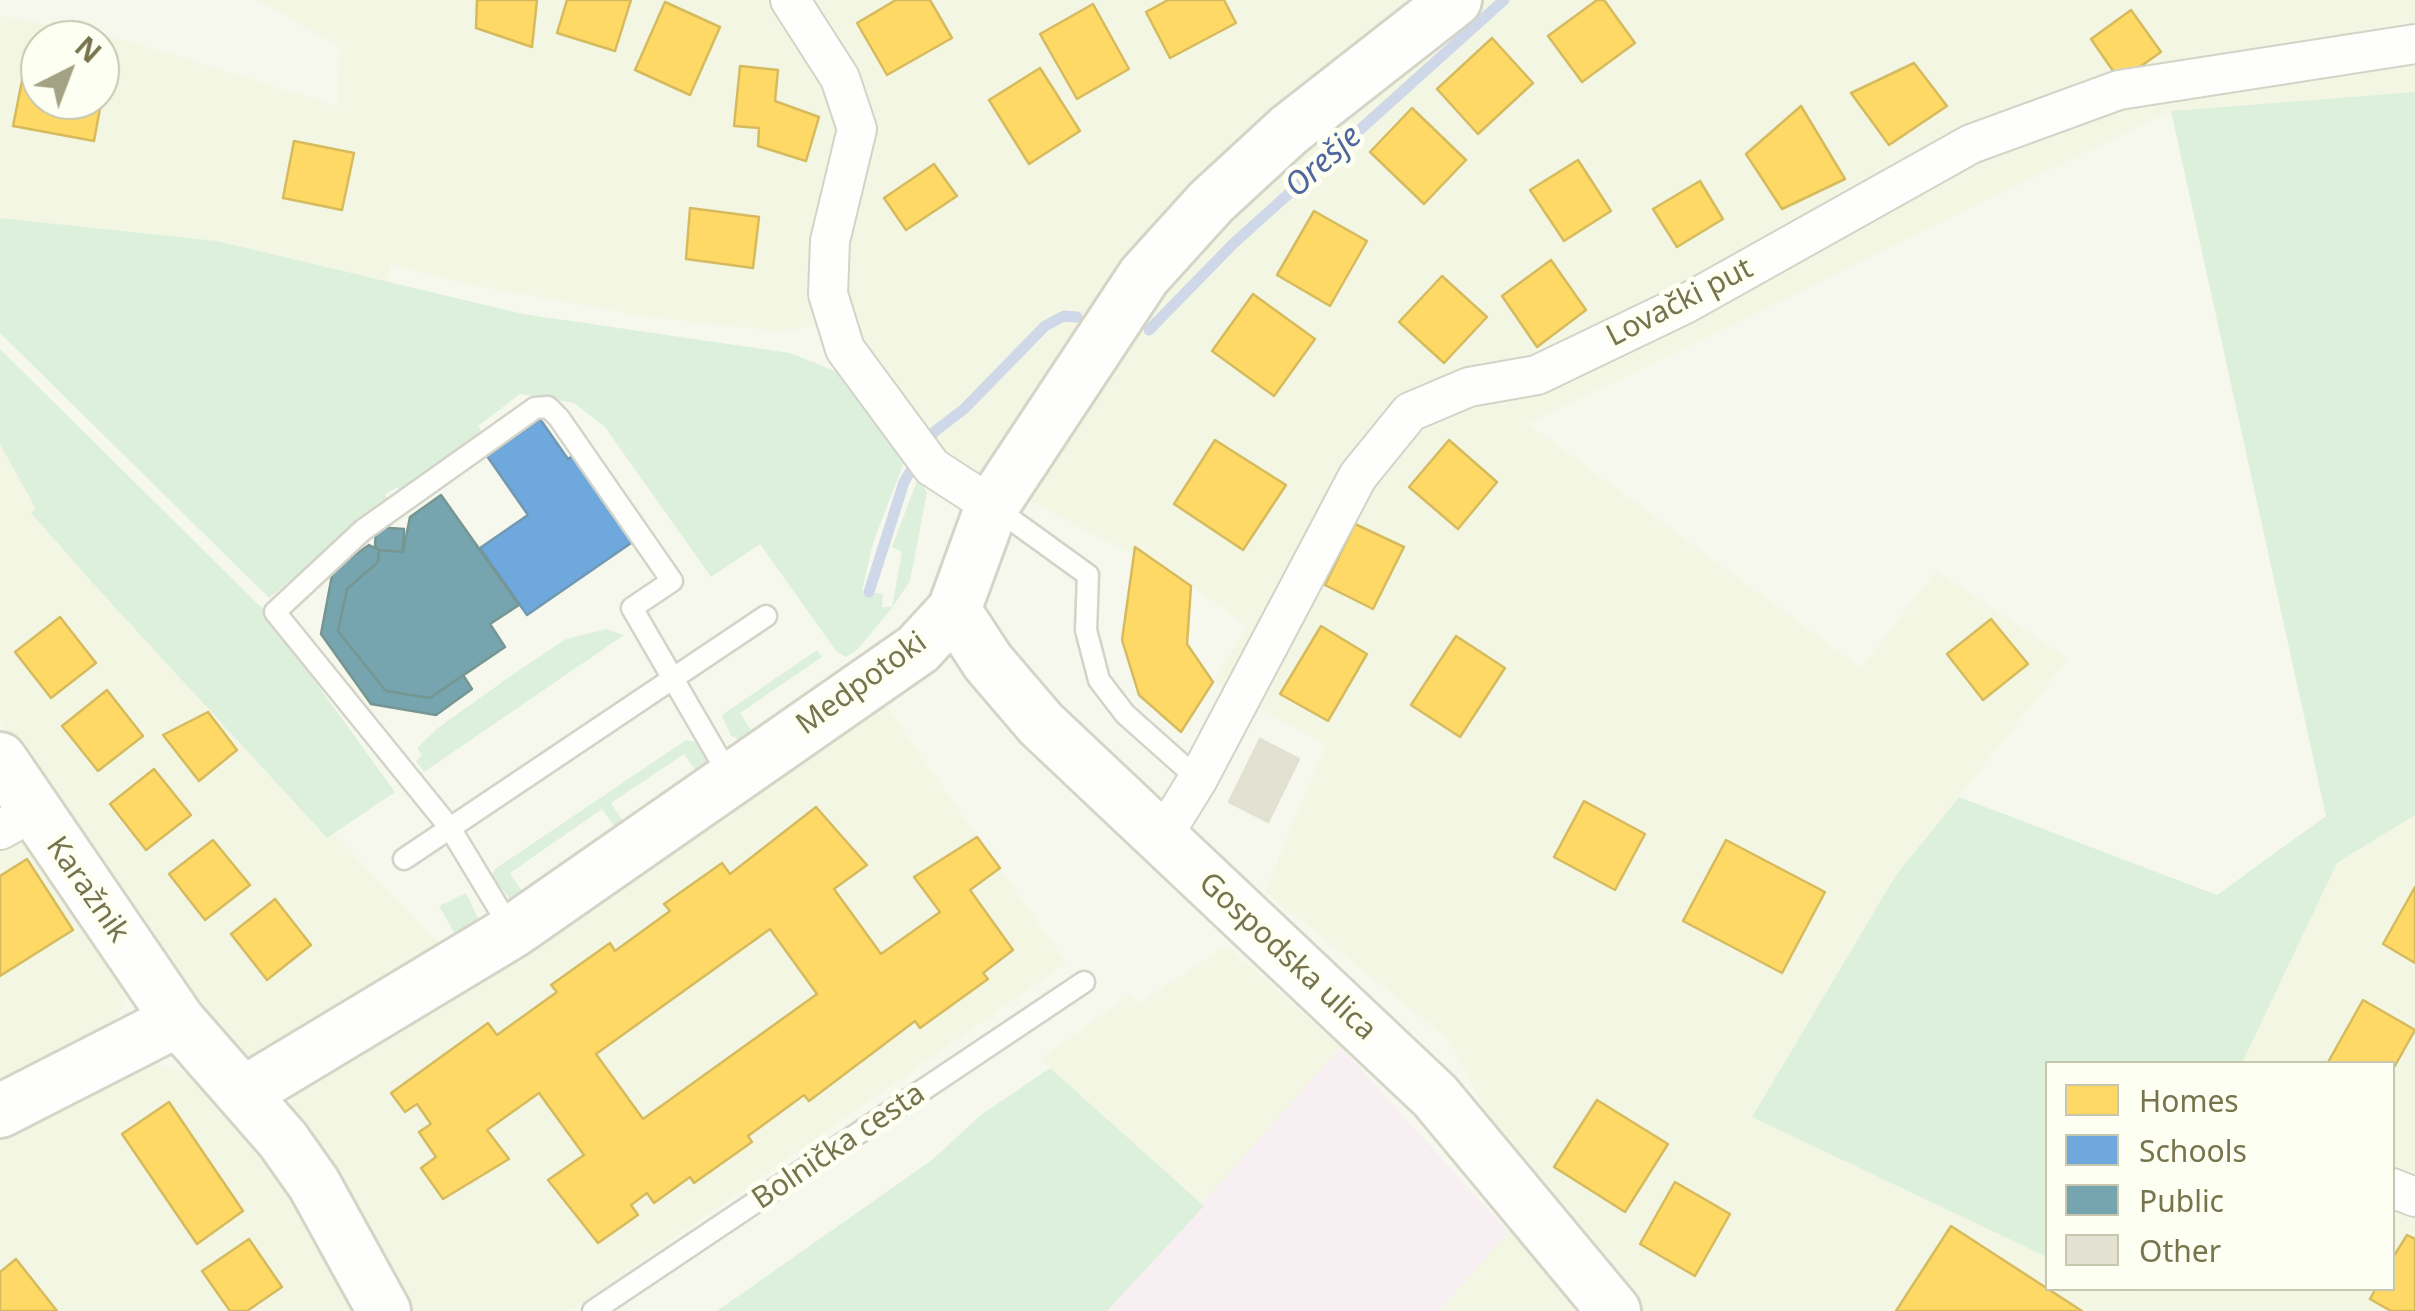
<!DOCTYPE html>
<html>
<head>
<meta charset="utf-8">
<style>
  body { margin:0 }
  #map { position:relative; width:2415px; height:1311px; overflow:hidden; background:#f6f8ee; font-family:"Noto Sans",sans-serif }
  canvas { display:block }
  .legend { position:absolute; left:2045px; top:1061px; width:350px; height:230px; box-sizing:border-box; background:#fcfff1; border:2px solid #c7c7af; margin:0; padding:12px 18px; list-style:none; font-size:30px; color:#77744d }
  .legend li { display:flex; align-items:center; gap:20px; height:50px }
  .legend b { width:50px; border:2px solid #c7c7af }
  .north { position:absolute; left:20px; top:20px; width:100px; height:100px; box-sizing:border-box; background:#fcfff1; border:2px solid #c7c7af; border-radius:50%; rotate:42deg; font-size:28px; font-weight:700; line-height:40px; text-align:center; color:#77744d }
  .north::after { content:''; display:block; margin:auto; width:35px; height:45px; background:#a3a285; clip-path:polygon(50% 0,100% 100%,50% 72%,0 100%) }
</style>
</head>
<body>
<div id="map">
<canvas width="2415" height="1311"></canvas>
<ul class="legend">
<li><b style="height:28px;background:#ffd966"></b>Homes</li>
<li><b style="height:28px;background:#6fa8dc"></b>Schools</li>
<li><b style="height:28px;background:#76a5af"></b>Public</li>
<li><b style="height:28px;background:#e2e1d2"></b>Other</li>
</ul>
<div class="north">N</div>
</div>
<script>
const ctx = document.querySelector('canvas').getContext('2d');
ctx.lineJoin = 'round';
function fill(path, color) { ctx.fillStyle = color; ctx.fill(path, 'evenodd'); }
const poly = rows => new Path2D(rows.map(r => 'M' + r).join(''));
function strokePath(path, color, width, dash) { ctx.strokeStyle = color; ctx.lineWidth = width; ctx.lineCap = dash ? 'butt' : 'round'; ctx.setLineDash(dash || []); ctx.stroke(path); }
function write(font, color, halo, rows, align = 'center') {
  ctx.font = font + ' "Noto Sans",sans-serif'; ctx.lineWidth = 10; ctx.setLineDash([]); ctx.textBaseline = 'middle'; ctx.strokeStyle = halo; ctx.fillStyle = color; for (const [text, x, y, turn = 0] of rows) {
    ctx.save(); ctx.translate(x, y); ctx.rotate((+turn || 0) * Math.PI / 180); ctx.textAlign = isNaN(turn) ? turn : align; if (halo) ctx.strokeText(text, 0, 0); ctx.fillText(text, 0, 0); ctx.restore();
  }
}
fill(poly([
  [258,0,2415,0,2415,92,2170,111,1528,424,1861,668,1936,571,2068,659,1896,875,1752,1116,2047,1257,2048,1288,2119,1289,2132,1294,2136,1288,2392,1288,2392,1064,2242,1063,2337,863,2415,815,2415,1311,1641,1311,1615,1277,1583,1311,1439,1311,1542,1191,1505,1147,1449,1040,1265,891,1326,745,1213,682,1247,626,1191,586,942,454,869,357,852,315,800,329,767,330,649,317,466,284,391,265,386,283,217,241,0,218,0,15,125,40,337,106,340,47],
  [40,40,100,40,100,100,40,100],
  [0,444,37,509,32,513,99,590,326,838,333,833,447,952,260,1065,235,1056,52,807,0,722],
  [878,695,1066,963,570,1311,404,1311,288,1112,300,1085],
  [0,785,123,980,126,1000,109,1032,0,1087],
  [1227,946,1341,1047,1204,1206,1040,1059,1130,995,1138,1004],
  [152,1063,195,1076,253,1131,364,1311,0,1311,0,1131,127,1068]
]), '#f3f6e2');
fill(poly([
  [1341,1047,1508,1232,1439,1311,1107,1311]
]), '#f8eff2');
fill(poly([
  [2415,92,2415,815,2337,863,2242,1063,2048,1064,2047,1257,1752,1117,1896,875,1959,797,2217,895,2326,816,2171,111],
  [0,218,217,241,523,314,790,353,845,375,906,457,873,543,862,591,883,594,882,607,892,607,902,552,892,547,918,478,927,492,910,581,892,608,858,649,846,657,836,651,760,544,711,577,605,427,574,403,520,394,478,426,483,433,402,492,397,487,385,495,389,500,269,598,0,333],
  [0,349,262,608,395,792,327,838,99,590,31,513,36,509,0,444],
  [606,629,624,635,424,772,416,761,422,755,417,748,439,727,512,675,566,639],
  [817,650,822,657,740,713,755,736,747,743,731,736,722,715],
  [686,740,695,742,705,758,707,764,699,775,684,754,611,803,625,825,617,830,602,809,510,873,525,896,511,901,492,876,495,869],
  [466,893,479,920,460,943,439,906],
  [1050,1068,1204,1206,1107,1311,717,1311,932,1160,981,1115]
]), '#ddf0dc');
const homes = poly([
  [477,0,537,0,532,47,476,28,477,0],
  [567,0,631,0,615,51,557,33,567,0],
  [896,0,930,0,952,38,887,75,857,23,896,0],
  [1168,0,1224,0,1236,23,1170,58,1146,12,1168,0],
  [1597,0,1604,0,1635,43,1582,82,1548,36,1597,0],
  [665,2,720,27,690,95,635,70,665,2],
  [1093,4,1129,69,1077,99,1040,34,1093,4],
  [2131,10,2161,52,2120,81,2091,39,2131,10],
  [1492,38,1533,83,1478,134,1437,89,1492,38],
  [1914,63,1947,106,1889,145,1851,93,1914,63],
  [25,66,40,69,40,100,100,100,100,80,105,81,94,141,13,126,25,66],
  [740,66,778,70,775,101,819,117,806,161,758,146,759,128,734,126,740,66],
  [1040,68,1080,131,1029,164,989,100,1040,68],
  [1801,106,1845,179,1782,209,1746,154,1801,106],
  [1412,108,1466,160,1424,204,1370,152,1412,108],
  [294,141,354,153,342,210,283,198,294,141],
  [1578,160,1611,211,1564,241,1530,190,1578,160],
  [934,164,957,196,906,230,884,198,934,164],
  [1700,181,1723,219,1677,247,1653,209,1700,181],
  [690,208,759,217,753,268,686,259,690,208],
  [1314,211,1367,241,1330,306,1277,275,1314,211],
  [1551,260,1586,310,1537,347,1502,296,1551,260],
  [1442,276,1487,317,1444,363,1399,322,1442,276],
  [1253,294,1315,339,1274,396,1212,351,1253,294],
  [1215,440,1286,485,1243,550,1174,504,1215,440],
  [1449,440,1497,482,1458,529,1409,487,1449,440],
  [1355,524,1404,547,1373,609,1325,585,1355,524],
  [1135,547,1191,586,1187,644,1213,682,1181,732,1139,695,1122,640,1135,547],
  [60,617,96,663,51,698,15,652,60,617],
  [1991,619,2028,664,1983,700,1947,654,1991,619],
  [1321,626,1367,654,1328,721,1280,694,1321,626],
  [1456,636,1505,668,1460,737,1411,705,1456,636],
  [107,690,143,736,98,771,62,726,107,690],
  [208,712,237,750,199,781,163,735,208,712],
  [154,769,191,815,146,850,110,804,154,769],
  [1584,801,1645,834,1615,890,1554,857,1584,801],
  [816,807,867,865,834,889,881,954,940,912,914,877,977,837,1000,868,970,890,1013,950,983,973,988,979,920,1028,915,1021,809,1101,804,1095,748,1136,752,1142,694,1183,690,1177,654,1203,647,1193,631,1205,638,1215,598,1243,548,1180,584,1155,539,1093,487,1130,509,1159,443,1199,421,1168,436,1157,419,1132,431,1124,417,1104,405,1112,391,1093,488,1023,497,1035,557,992,551,985,610,943,615,951,670,911,664,904,722,863,730,874,816,807],
  [770,929,817,994,643,1119,596,1054,770,929],
  [213,840,250,885,205,920,169,874,213,840],
  [1726,840,1825,892,1782,973,1683,921,1726,840],
  [27,859,73,930,0,976,0,876,27,859],
  [2415,887,2415,963,2383,944,2415,887],
  [275,899,311,945,267,980,231,934,275,899],
  [2363,1000,2415,1030,2392,1071,2392,1064,2327,1064,2363,1000],
  [1597,1100,1668,1144,1625,1212,1554,1167,1597,1100],
  [169,1102,243,1211,197,1244,122,1134,169,1102],
  [1675,1182,1730,1214,1695,1276,1640,1244,1675,1182],
  [1951,1226,2082,1311,1896,1311,1951,1226],
  [2407,1235,2415,1239,2415,1311,2391,1311,2370,1299,2376,1288,2392,1288,2392,1259,2407,1235],
  [249,1239,282,1287,247,1311,230,1311,202,1271,249,1239],
  [16,1259,57,1311,0,1311,0,1272,16,1259]
]);
fill(homes, '#ffd966');
strokePath(homes, '#d6bb5e', 2.5);
const schools = poly([
  [540,419,568,459,574,455,634,541,527,615,480,548,528,515,487,456,540,419]
]);
fill(schools, '#6fa8dc');
strokePath(schools, '#7198b1', 2.5);
const public = poly([
  [441,495,519,605,490,624,505,647,430,698,386,691,338,631,347,589,378,562,379,550,403,552,410,517,441,495],
  [376,527,404,529,403,552,379,550,375,546,376,527],
  [369,545,379,550,378,562,347,589,338,631,386,691,430,698,463,675,472,689,436,715,371,704,321,634,333,570,369,545]
]);
fill(public, '#76a5af');
strokePath(public, '#769692', 2.5);
strokePath(poly([
  [1149,330,1234,243,1504,0],
  [869,592,904,482,934,432,964,409,1045,326,1064,316,1077,317]
]), '#cfd8e8', 11);
const building = poly([
  [1260,739,1299,759,1268,822,1229,802,1260,739]
]);
fill(building, '#e2e1d2');
strokePath(building, '#e0e1d0', 2.5);
const lane = poly([
  [994,507,1088,575,1086,630,1099,680,1125,714,1198,779],
  [404,859,766,616],
  [511,929,450,828,275,612,363,530,535,408,548,407,559,418,672,581,632,608,730,777],
  [593,1311,1084,982]
]);
const street = poly([
  [790,0,840,78,857,129,830,241,828,294,845,349,932,467,992,506],
  [0,830,33,812],
  [1161,839,1198,779,1358,476,1410,412,1469,387,1537,375,1687,303,1971,144,2119,90,2415,44],
  [2392,1188,2415,1197]
]);
const secondary = poly([
  [954,610,988,662,1041,724,1435,1096,1614,1311],
  [0,759,178,1020,283,1140,314,1184,384,1311],
  [244,1093,513,931,918,649,954,610,992,506,1144,276,1211,202,1289,130,1455,0],
  [0,1111,178,1020]
]);
strokePath(lane, '#d3d4c8', 25);
strokePath(street, '#d3d4c8', 42);
strokePath(secondary, '#d4d5c7', 58);
strokePath(lane, '#fefefc', 20);
strokePath(street, '#fefefc', 38);
strokePath(secondary, '#fefefc', 52);
write('30px', '#77744d', '#fcfff1', [
  ["Lovački put",1680,303,-27],
  ["Medpotoki",862,684,-36],
  ["Karažnik",87,890,55],
  ["Gospodska ulica",1287,957,43],
  ["Bolnička cesta",839,1147,-34]
]);
write('italic 32px', '#51659f', '#fcfff1', [
  ["Orešje",1324,162,-42]
]);
</script>
</body>
</html>
